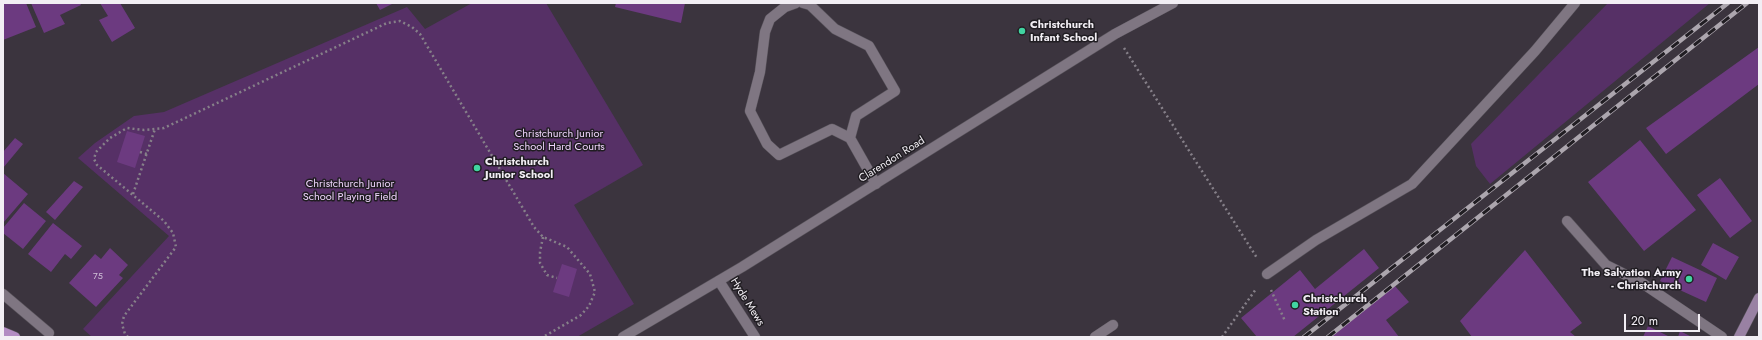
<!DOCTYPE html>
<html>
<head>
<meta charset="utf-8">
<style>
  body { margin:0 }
  #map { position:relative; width:1762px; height:340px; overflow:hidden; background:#3b343e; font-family:Jost,sans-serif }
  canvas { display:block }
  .frame { position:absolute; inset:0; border:4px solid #f2eef4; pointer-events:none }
  .scale { position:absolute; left:1624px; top:314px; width:76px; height:18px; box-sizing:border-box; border:2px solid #f2eef4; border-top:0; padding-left:5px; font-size:12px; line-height:14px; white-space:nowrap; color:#f2eef4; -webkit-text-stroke:3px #201d22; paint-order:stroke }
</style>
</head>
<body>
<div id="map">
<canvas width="1762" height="340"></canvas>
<div class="frame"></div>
<div class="scale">20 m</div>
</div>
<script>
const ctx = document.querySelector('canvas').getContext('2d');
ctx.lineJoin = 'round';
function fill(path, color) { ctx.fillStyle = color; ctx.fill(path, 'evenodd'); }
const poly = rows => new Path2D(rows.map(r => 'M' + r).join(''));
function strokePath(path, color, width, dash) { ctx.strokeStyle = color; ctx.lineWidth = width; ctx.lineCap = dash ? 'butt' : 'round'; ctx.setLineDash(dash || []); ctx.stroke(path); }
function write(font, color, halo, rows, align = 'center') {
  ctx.font = font + ' Jost,sans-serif'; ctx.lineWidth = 3; ctx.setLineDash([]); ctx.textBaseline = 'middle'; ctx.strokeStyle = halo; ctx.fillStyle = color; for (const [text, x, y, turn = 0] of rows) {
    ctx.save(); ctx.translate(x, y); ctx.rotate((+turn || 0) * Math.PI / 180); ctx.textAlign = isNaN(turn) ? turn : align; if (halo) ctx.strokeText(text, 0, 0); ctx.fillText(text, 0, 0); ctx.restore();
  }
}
fill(poly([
  [472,3,546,3,643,165,574,205,634,304,577,337,92,337,83,329,169,236,78,158,95,143,134,116,164,112,407,7,425,29],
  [1608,3,1710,3,1490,184,1476,166,1471,144]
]), '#563066');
fill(poly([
  [3,3,26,3,36,27,3,40],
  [31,3,80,3,81,5,60,15,65,24,44,33],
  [100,3,120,3,135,28,112,42,99,20,108,16],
  [376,3,394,3,380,10],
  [616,3,685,3,681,23,615,7],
  [1759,47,1759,84,1666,154,1646,128],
  [127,131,145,136,135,168,117,162],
  [15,138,23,144,3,168,3,152],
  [1640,140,1696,210,1644,251,1588,182],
  [3,173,28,194,3,223],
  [1720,178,1752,221,1730,238,1697,195],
  [74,181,83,187,55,220,46,212],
  [24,203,46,221,23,249,3,233,3,228],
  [53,223,82,246,71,259,65,254,51,272,28,254],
  [1713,243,1739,257,1726,280,1701,265],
  [110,248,128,265,119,275,123,278,96,307,69,283,95,254,101,259],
  [1364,249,1379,268,1293,337,1257,337,1241,318,1300,270,1315,289],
  [1525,250,1582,323,1570,332,1576,337,1472,337,1460,321],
  [1672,257,1717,278,1706,302,1660,281],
  [562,264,577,269,569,297,553,292],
  [1395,286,1409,302,1386,320,1399,337,1330,337],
  [1648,326,1670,337,1643,337],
  [1680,331,1692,337,1678,337]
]), '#6c3a80');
const lane = poly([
  [796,3,785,7,770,19,765,32,760,72,750,111,767,144,779,155,832,129,850,138,876,184],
  [803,3,810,5,835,29,869,46,895,91,856,116,850,138],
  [1567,221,1606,265,1642,283,1722,337],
  [1267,274,1316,240,1412,184,1535,51,1575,3],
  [719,281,755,337],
  [1095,337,1113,325]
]);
const street = poly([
  [3,294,49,333],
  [623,337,742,267,1115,34,1173,3]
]);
const secondary = poly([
  [1739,337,1759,298]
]);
const primary = poly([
  [3,332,15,337]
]);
strokePath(lane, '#58535b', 11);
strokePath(street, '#58535b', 11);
strokePath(secondary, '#58535b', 11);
strokePath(primary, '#58535b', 11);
strokePath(poly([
  [1124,48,1257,258],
  [140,152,147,154],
  [133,194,155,129],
  [543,237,540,252,540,263,547,275,557,278],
  [1271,290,1285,321],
  [128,337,125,334,122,324,124,316,176,247,173,233,164,221,97,165,94,159,96,152,110,138,127,128,144,130,164,128,387,23,400,21,412,27,420,34,534,227,543,237,567,247,590,274,595,292,589,306,581,315,543,337],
  [1222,337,1256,289]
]), '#868089', 2.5, [2, 3]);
strokePath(lane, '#7f7682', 10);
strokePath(street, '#7f7682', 10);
strokePath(secondary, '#9981a3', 10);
strokePath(primary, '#b38cc3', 10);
const rail = poly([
  [1304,337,1728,3],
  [1328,337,1747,3]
]);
strokePath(rail, '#aca6ae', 4.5);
strokePath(rail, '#201d22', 3, [9]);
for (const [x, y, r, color] of [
  [1022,31,4,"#41d4a1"],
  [477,168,4,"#41d4a1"],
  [1689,279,4,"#41d4a1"],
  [1295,305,4,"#41d4a1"]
]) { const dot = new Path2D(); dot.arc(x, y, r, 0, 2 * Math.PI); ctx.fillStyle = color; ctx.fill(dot); strokePath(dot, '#201d22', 1.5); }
write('9px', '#d0c1d7', null, [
  ["75",98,277]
]);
write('bold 11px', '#f2eef4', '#201d22', [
  ["Christchurch",1030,25],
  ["Infant School",1030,38],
  ["Christchurch",485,162],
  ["Junior School",485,175],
  ["The Salvation Army",1681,273,"right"],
  ["- Christchurch",1681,286,"right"],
  ["Christchurch",1303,299],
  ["Station",1303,312]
], 'left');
write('11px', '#eed3fb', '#201d22', [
  ["Christchurch Junior",559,134],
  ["School Hard Courts",559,147],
  ["Christchurch Junior",350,184],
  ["School Playing Field",350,197]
]);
write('11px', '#f2eef4', '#201d22', [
  ["Clarendon Road",892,160,-32],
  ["Hyde Mews",747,302,58]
]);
</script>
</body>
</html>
